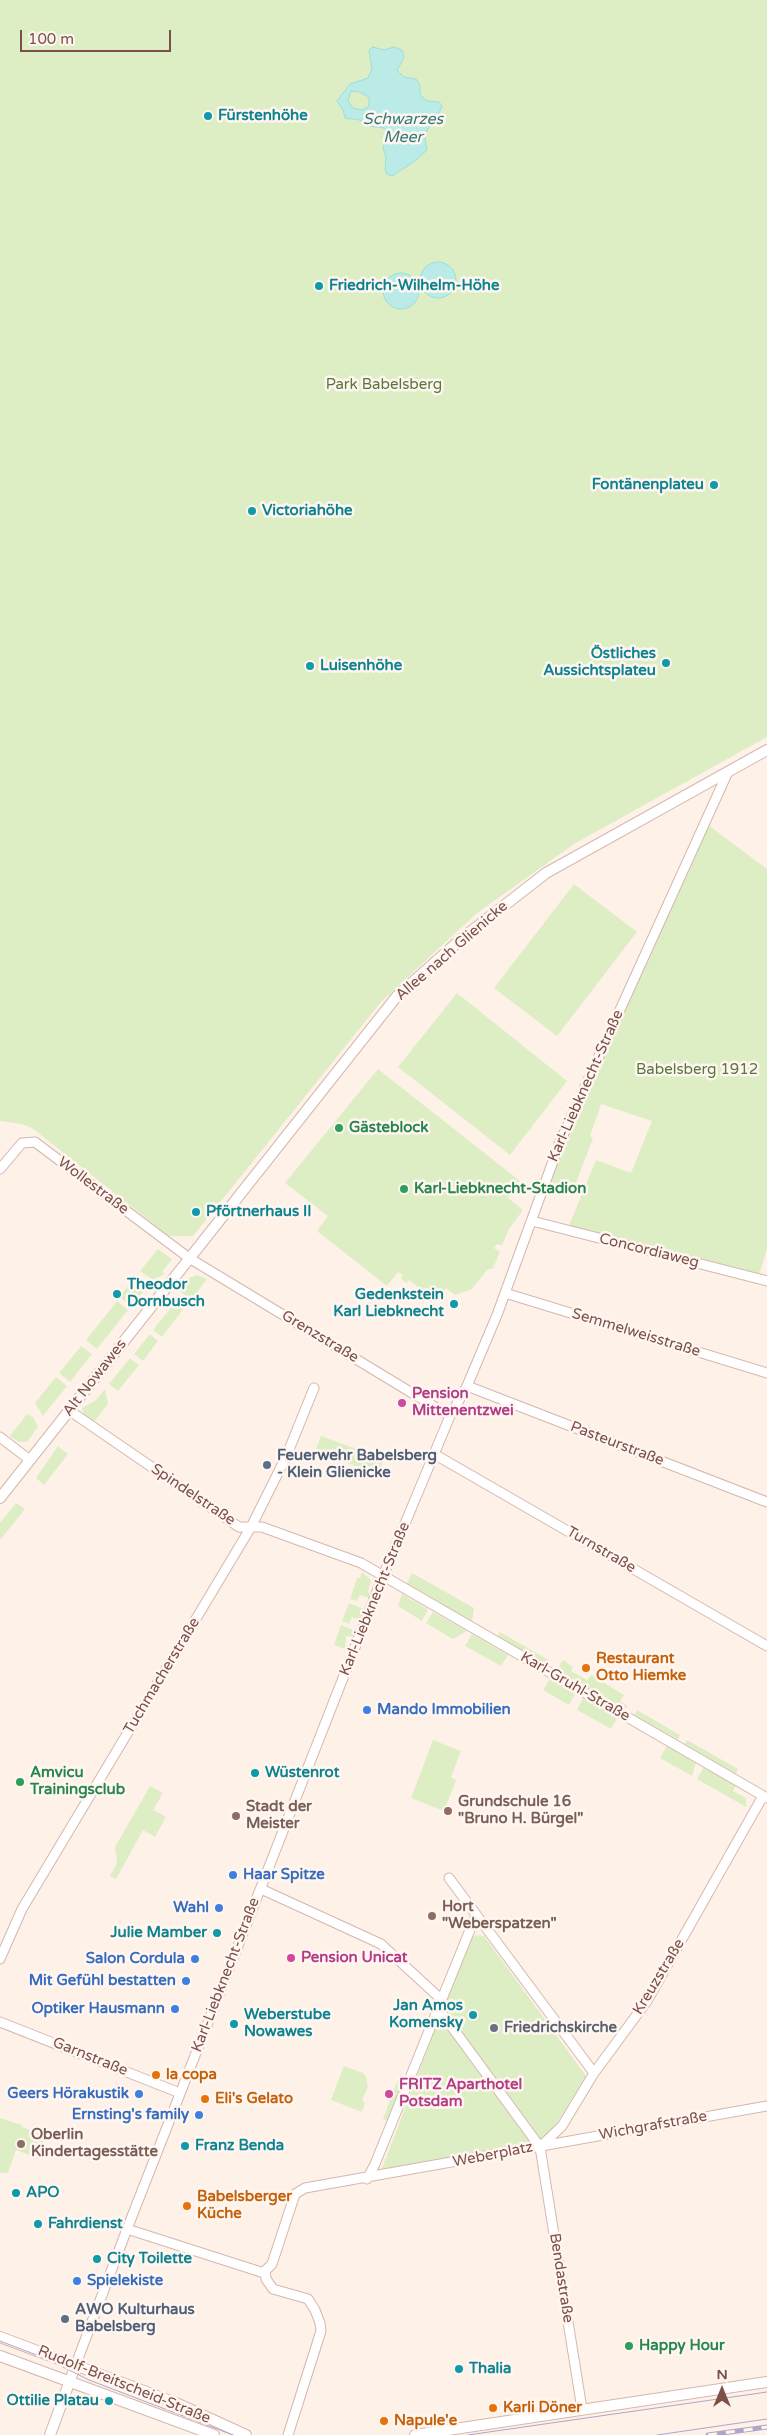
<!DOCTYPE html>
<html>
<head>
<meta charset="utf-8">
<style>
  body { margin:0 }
  #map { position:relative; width:767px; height:2435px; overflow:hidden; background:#fef1e8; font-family:"Varela Round",sans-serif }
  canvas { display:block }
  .north { position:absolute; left:697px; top:2365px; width:50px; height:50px; -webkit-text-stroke:4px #fff6f1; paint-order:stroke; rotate:0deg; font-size:14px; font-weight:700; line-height:20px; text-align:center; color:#7c5048 }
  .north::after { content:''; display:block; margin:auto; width:18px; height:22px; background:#7c5048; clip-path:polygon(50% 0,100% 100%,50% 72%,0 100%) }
  .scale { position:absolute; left:20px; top:30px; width:151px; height:22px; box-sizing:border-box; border:2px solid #7c5048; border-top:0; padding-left:6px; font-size:15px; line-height:18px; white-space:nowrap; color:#7c5048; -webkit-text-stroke:4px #fff6f1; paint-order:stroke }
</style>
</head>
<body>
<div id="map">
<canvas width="767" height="2435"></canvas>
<div class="north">N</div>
<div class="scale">100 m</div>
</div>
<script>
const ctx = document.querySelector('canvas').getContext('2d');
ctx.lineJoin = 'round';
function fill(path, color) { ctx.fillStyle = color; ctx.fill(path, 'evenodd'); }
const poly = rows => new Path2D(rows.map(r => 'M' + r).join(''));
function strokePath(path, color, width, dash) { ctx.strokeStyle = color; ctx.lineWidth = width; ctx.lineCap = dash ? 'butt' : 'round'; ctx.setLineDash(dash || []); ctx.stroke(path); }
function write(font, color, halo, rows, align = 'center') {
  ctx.font = font + ' "Varela Round",sans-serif'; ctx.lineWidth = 5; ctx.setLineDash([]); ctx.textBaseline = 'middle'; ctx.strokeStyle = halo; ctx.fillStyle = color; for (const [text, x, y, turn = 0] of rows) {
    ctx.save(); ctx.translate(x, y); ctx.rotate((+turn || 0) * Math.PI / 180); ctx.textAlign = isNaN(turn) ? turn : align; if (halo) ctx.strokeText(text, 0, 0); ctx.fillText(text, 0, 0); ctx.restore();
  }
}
fill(poly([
  [0,0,767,0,767,737,574,844,477,913,381,1002,193,1236,169,1236,32,1128,22,1124,0,1121],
  [708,825,767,869,767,1249,759,1275,568,1228,596,1160,631,1173,652,1121,601,1104,590,1136,593,1138,573,1191,547,1180],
  [574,884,637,932,557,1036,494,988],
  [457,993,567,1081,510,1155,398,1067],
  [378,1069,520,1181,508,1198,523,1210,509,1229,502,1245,497,1244,494,1248,500,1252,493,1268,487,1270,472,1289,455,1295,446,1288,436,1301,409,1280,407,1283,401,1279,403,1275,398,1272,387,1286,317,1231,328,1216,285,1183],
  [158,1249,172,1259,162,1272,165,1274,153,1280,140,1271],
  [137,1275,149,1285,131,1306,119,1297],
  [197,1275,207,1279,191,1300,178,1290,187,1279],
  [177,1296,187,1304,162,1337,153,1330,174,1304],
  [117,1301,128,1310,97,1349,86,1340],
  [150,1334,158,1341,143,1361,134,1354],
  [81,1346,92,1354,70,1382,59,1373],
  [130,1358,139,1365,118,1391,109,1384],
  [56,1377,67,1386,43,1416,35,1403],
  [105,1389,108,1404,93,1423,84,1415,82,1408,96,1400],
  [27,1414,33,1417,38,1427,27,1442,19,1442,10,1436],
  [321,1436,384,1459,378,1474,315,1452],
  [58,1446,68,1454,44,1485,36,1478],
  [16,1503,25,1509,0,1540,0,1523],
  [362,1572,371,1580,368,1592,370,1594,369,1598,360,1595,357,1601,350,1599,357,1578,360,1578],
  [412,1573,474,1608,472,1622,406,1585],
  [402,1594,428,1609,422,1621,398,1606],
  [349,1603,364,1609,361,1620,352,1617,349,1624,342,1621],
  [433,1612,467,1631,453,1639,426,1623],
  [341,1625,356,1631,354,1637,346,1636,345,1649,334,1645],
  [500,1632,550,1661,548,1666,497,1637],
  [472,1634,508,1655,501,1666,465,1646],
  [563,1660,573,1667,571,1671,587,1680,591,1675,624,1695,620,1701,628,1706,625,1709,557,1670],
  [550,1679,575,1694,569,1705,543,1690],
  [583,1698,617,1718,611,1729,577,1710],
  [637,1710,680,1735,678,1740,634,1715],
  [433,1740,461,1751,451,1777,456,1780,444,1811,411,1798],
  [687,1740,738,1769,736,1774,684,1744],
  [667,1746,696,1763,692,1776,660,1758],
  [704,1767,736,1786,733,1791,746,1798,746,1807,697,1779],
  [150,1786,163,1793,153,1810,166,1817,155,1837,143,1830,116,1879,110,1876,117,1863,115,1847],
  [476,1935,484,1936,586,2076,543,2145,381,2171,469,1940],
  [344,2066,363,2073,366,2077,368,2087,362,2100,365,2103,362,2112,331,2100],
  [400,2074,407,2077,390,2122,383,2119],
  [0,2118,22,2125,22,2127,45,2136,37,2158,16,2150,8,2173,0,2173]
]), '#deeec4');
const water = poly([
  [373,47,384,50,394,47,402,50,404,58,397,70,404,77,416,79,420,85,420,94,423,98,428,101,439,102,442,106,436,120,427,130,425,140,427,150,415,161,392,176,387,174,385,170,386,157,383,148,387,133,384,128,368,126,360,120,345,118,343,110,337,101,350,84,368,78,372,69,369,50,373,47],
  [351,91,359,92,369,97,369,106,362,110,353,108,348,101,351,91],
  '420 280a18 18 0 1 1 36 0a18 18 0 1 1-36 0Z',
  '383 291a18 18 0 1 1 36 0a18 18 0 1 1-36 0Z'
]);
fill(water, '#baebe7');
strokePath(water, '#9fdeda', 1);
const minor = poly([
  [0,1169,22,1143,35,1142,189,1258,450,1416],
  [532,1221,767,1281],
  [505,1293,767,1373],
  [467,1386,767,1502],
  [70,1411,239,1527,262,1527,361,1563,767,1798],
  [0,1437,30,1460],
  [434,1454,767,1646],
  [449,1878,594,2073],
  [261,1889,381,1944,442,2000],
  [0,1959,22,1909,251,1527,286,1457,314,1388],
  [438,2008,540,2147,582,2409],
  [0,2022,180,2093],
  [540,2147,562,2126,594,2073,647,2001,763,1796],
  [367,2179,375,2164,476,1915],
  [127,2229,261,2272,265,2271,272,2264,295,2194,305,2188,767,2106],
  [265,2271,266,2279,273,2289,308,2299,315,2310,320,2323,321,2331,288,2435],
  [76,2364,127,2229,383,1576,450,1416,467,1386,497,1315,560,1142,727,774]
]);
const tertiary = poly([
  [0,1498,397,996,460,940,546,873,767,750],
  [0,2337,176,2403,246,2435],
  [0,2356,214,2435],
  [50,2435,76,2364],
  [415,2435,767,2382]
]);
strokePath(minor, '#d5b7af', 11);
strokePath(tertiary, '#d5b7af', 12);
strokePath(minor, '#fff', 9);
strokePath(tertiary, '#fff', 10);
strokePath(poly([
  [0,2341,47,2359,89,2380,233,2435],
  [468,2435,767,2392],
  [657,2435,767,2419]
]), '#b0a4cb', 1);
const rail = poly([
  [708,2435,767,2427]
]);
strokePath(rail, '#b0a4cb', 5);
strokePath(rail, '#fff6f1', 3, [9]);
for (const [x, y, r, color] of [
  [208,116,5,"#0f9aa8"],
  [319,286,5,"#0f9aa8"],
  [714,485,5,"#0f9aa8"],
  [252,511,5,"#0f9aa8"],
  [666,663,5,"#0f9aa8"],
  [310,666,5,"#0f9aa8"],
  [339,1128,5,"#2e9e5b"],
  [404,1189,5,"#2e9e5b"],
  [196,1212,5,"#0f9aa8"],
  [117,1294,5,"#0f9aa8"],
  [454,1304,5,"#0f9aa8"],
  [402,1403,5,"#d1479c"],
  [267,1465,5,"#5c6f8a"],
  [586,1668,5,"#e8710a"],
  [367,1710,5,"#3f7fe0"],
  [255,1773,5,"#0f9aa8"],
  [20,1782,5,"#2e9e5b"],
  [448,1811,5,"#8d6e63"],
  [236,1816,5,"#8d6e63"],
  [233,1875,5,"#3f7fe0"],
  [219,1908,5,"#3f7fe0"],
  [432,1916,5,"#8d6e63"],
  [217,1933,5,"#0f9aa8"],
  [291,1958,5,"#d1479c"],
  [195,1959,5,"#3f7fe0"],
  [186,1981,5,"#3f7fe0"],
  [175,2009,5,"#3f7fe0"],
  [473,2015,5,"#0f9aa8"],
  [234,2024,5,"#0f9aa8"],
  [494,2028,5,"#6b7280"],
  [156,2075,5,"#e8710a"],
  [139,2094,5,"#3f7fe0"],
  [389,2094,5,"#d1479c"],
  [205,2099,5,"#e8710a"],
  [199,2115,5,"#3f7fe0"],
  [21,2144,5,"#8d6e63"],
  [185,2146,5,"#0f9aa8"],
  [16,2193,5,"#0f9aa8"],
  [187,2206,5,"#e8710a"],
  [38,2224,5,"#0f9aa8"],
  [97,2259,5,"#0f9aa8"],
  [77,2281,5,"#3f7fe0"],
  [65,2319,5,"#5c6f8a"],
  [629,2346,5,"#2e9e5b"],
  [459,2369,5,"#0f9aa8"],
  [109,2401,5,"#0f9aa8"],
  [493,2408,5,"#e8710a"],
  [384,2421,5,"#e8710a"]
]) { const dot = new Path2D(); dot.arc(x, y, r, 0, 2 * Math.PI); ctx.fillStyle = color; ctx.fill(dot); strokePath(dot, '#fff6f1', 2); }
write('bold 15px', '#0d838f', '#fff6f1', [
  ["Fürstenhöhe",218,116],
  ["Friedrich-Wilhelm-Höhe",329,286],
  ["Fontänenplateu",704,485,"right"],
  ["Victoriahöhe",262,511],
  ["Östliches",656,654,"right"],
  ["Aussichtsplateu",656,671,"right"],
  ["Luisenhöhe",320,666],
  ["Pförtnerhaus II",206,1212],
  ["Theodor",127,1285],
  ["Dornbusch",127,1302],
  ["Gedenkstein",444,1295,"right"],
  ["Karl Liebknecht",444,1312,"right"],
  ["Wüstenrot",265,1773],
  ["Julie Mamber",207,1933,"right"],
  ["Jan Amos",463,2006,"right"],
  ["Komensky",463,2023,"right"],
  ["Weberstube",244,2015],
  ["Nowawes",244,2032],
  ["Franz Benda",195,2146],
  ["APO",26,2193],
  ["Fahrdienst",48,2224],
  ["City Toilette",107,2259],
  ["Thalia",469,2369],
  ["Ottilie Platau",99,2401,"right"]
], 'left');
write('15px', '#59773a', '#fff6f1', [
  ["Park Babelsberg",384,385],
  ["Babelsberg 1912",697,1070]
]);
write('15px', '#7c5048', '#fff6f1', [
  ["Allee nach Glienicke",452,951,-41],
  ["Karl-Liebknecht-Straße",586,1086,-66],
  ["Wollestraße",93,1186,37],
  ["Concordiaweg",649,1251,14],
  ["Semmelweisstraße",636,1333,17],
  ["Grenzstraße",320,1337,31],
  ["Alt Nowawes",95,1378,-52],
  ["Pasteurstraße",617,1444,21],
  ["Spindelstraße",193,1495,34],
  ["Turnstraße",601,1550,30],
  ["Karl-Liebknecht-Straße",375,1599,-68],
  ["Tuchmacherstraße",162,1676,-59],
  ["Karl-Gruhl-Straße",575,1687,30],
  ["Karl-Liebknecht-Straße",226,1975,-69],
  ["Kreuzstraße",659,1977,-59],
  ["Garnstraße",90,2057,22],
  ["Wichgrafstraße",653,2126,-10],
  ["Weberplatz",493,2155,-11],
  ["Bendastraße",561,2278,81],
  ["Rudolf-Breitscheid-Straße",124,2385,22]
]);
write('bold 15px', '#27864d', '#fff6f1', [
  ["Gästeblock",349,1128],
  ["Karl-Liebknecht-Stadion",414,1189],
  ["Amvicu",30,1773],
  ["Trainingsclub",30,1790],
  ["Happy Hour",639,2346]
], 'left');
write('bold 15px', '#b23c85', '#fff6f1', [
  ["Pension",412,1394],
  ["Mittenentzwei",412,1411],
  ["Pension Unicat",301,1958],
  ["FRITZ Aparthotel",399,2085],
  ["Potsdam",399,2102]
], 'left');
write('bold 15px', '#4e5e75', '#fff6f1', [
  ["Feuerwehr Babelsberg",277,1456],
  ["- Klein Glienicke",277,1473],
  ["AWO Kulturhaus",75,2310],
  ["Babelsberg",75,2327]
], 'left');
write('bold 15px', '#c56008', '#fff6f1', [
  ["Restaurant",596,1659],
  ["Otto Hiemke",596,1676],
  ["la copa",166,2075],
  ["Eli's Gelato",215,2099],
  ["Babelsberger",197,2197],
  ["Küche",197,2214],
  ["Karli Döner",503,2408],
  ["Napule'e",394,2421]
], 'left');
write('bold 15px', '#366cbe', '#fff6f1', [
  ["Mando Immobilien",377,1710,"left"],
  ["Haar Spitze",243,1875,"left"],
  ["Wahl",209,1908],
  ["Salon Cordula",185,1959],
  ["Mit Gefühl bestatten",176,1981],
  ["Optiker Hausmann",165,2009],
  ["Geers Hörakustik",129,2094],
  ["Ernsting's family",189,2115],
  ["Spielekiste",87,2281,"left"]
], 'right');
write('bold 15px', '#785e54', '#fff6f1', [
  ["Grundschule 16",458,1802],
  ["\"Bruno H. Bürgel\"",458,1819],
  ["Stadt der",246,1807],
  ["Meister",246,1824],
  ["Hort",442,1907],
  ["\"Weberspatzen\"",442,1924],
  ["Oberlin",31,2135],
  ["Kindertagesstätte",31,2152]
], 'left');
write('bold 15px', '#5b616d', '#fff6f1', [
  ["Friedrichskirche",504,2028]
], 'left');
write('italic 16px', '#377b77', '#fff6f1', [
  ["Schwarzes",403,120],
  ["Meer",403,138]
]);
</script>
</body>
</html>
